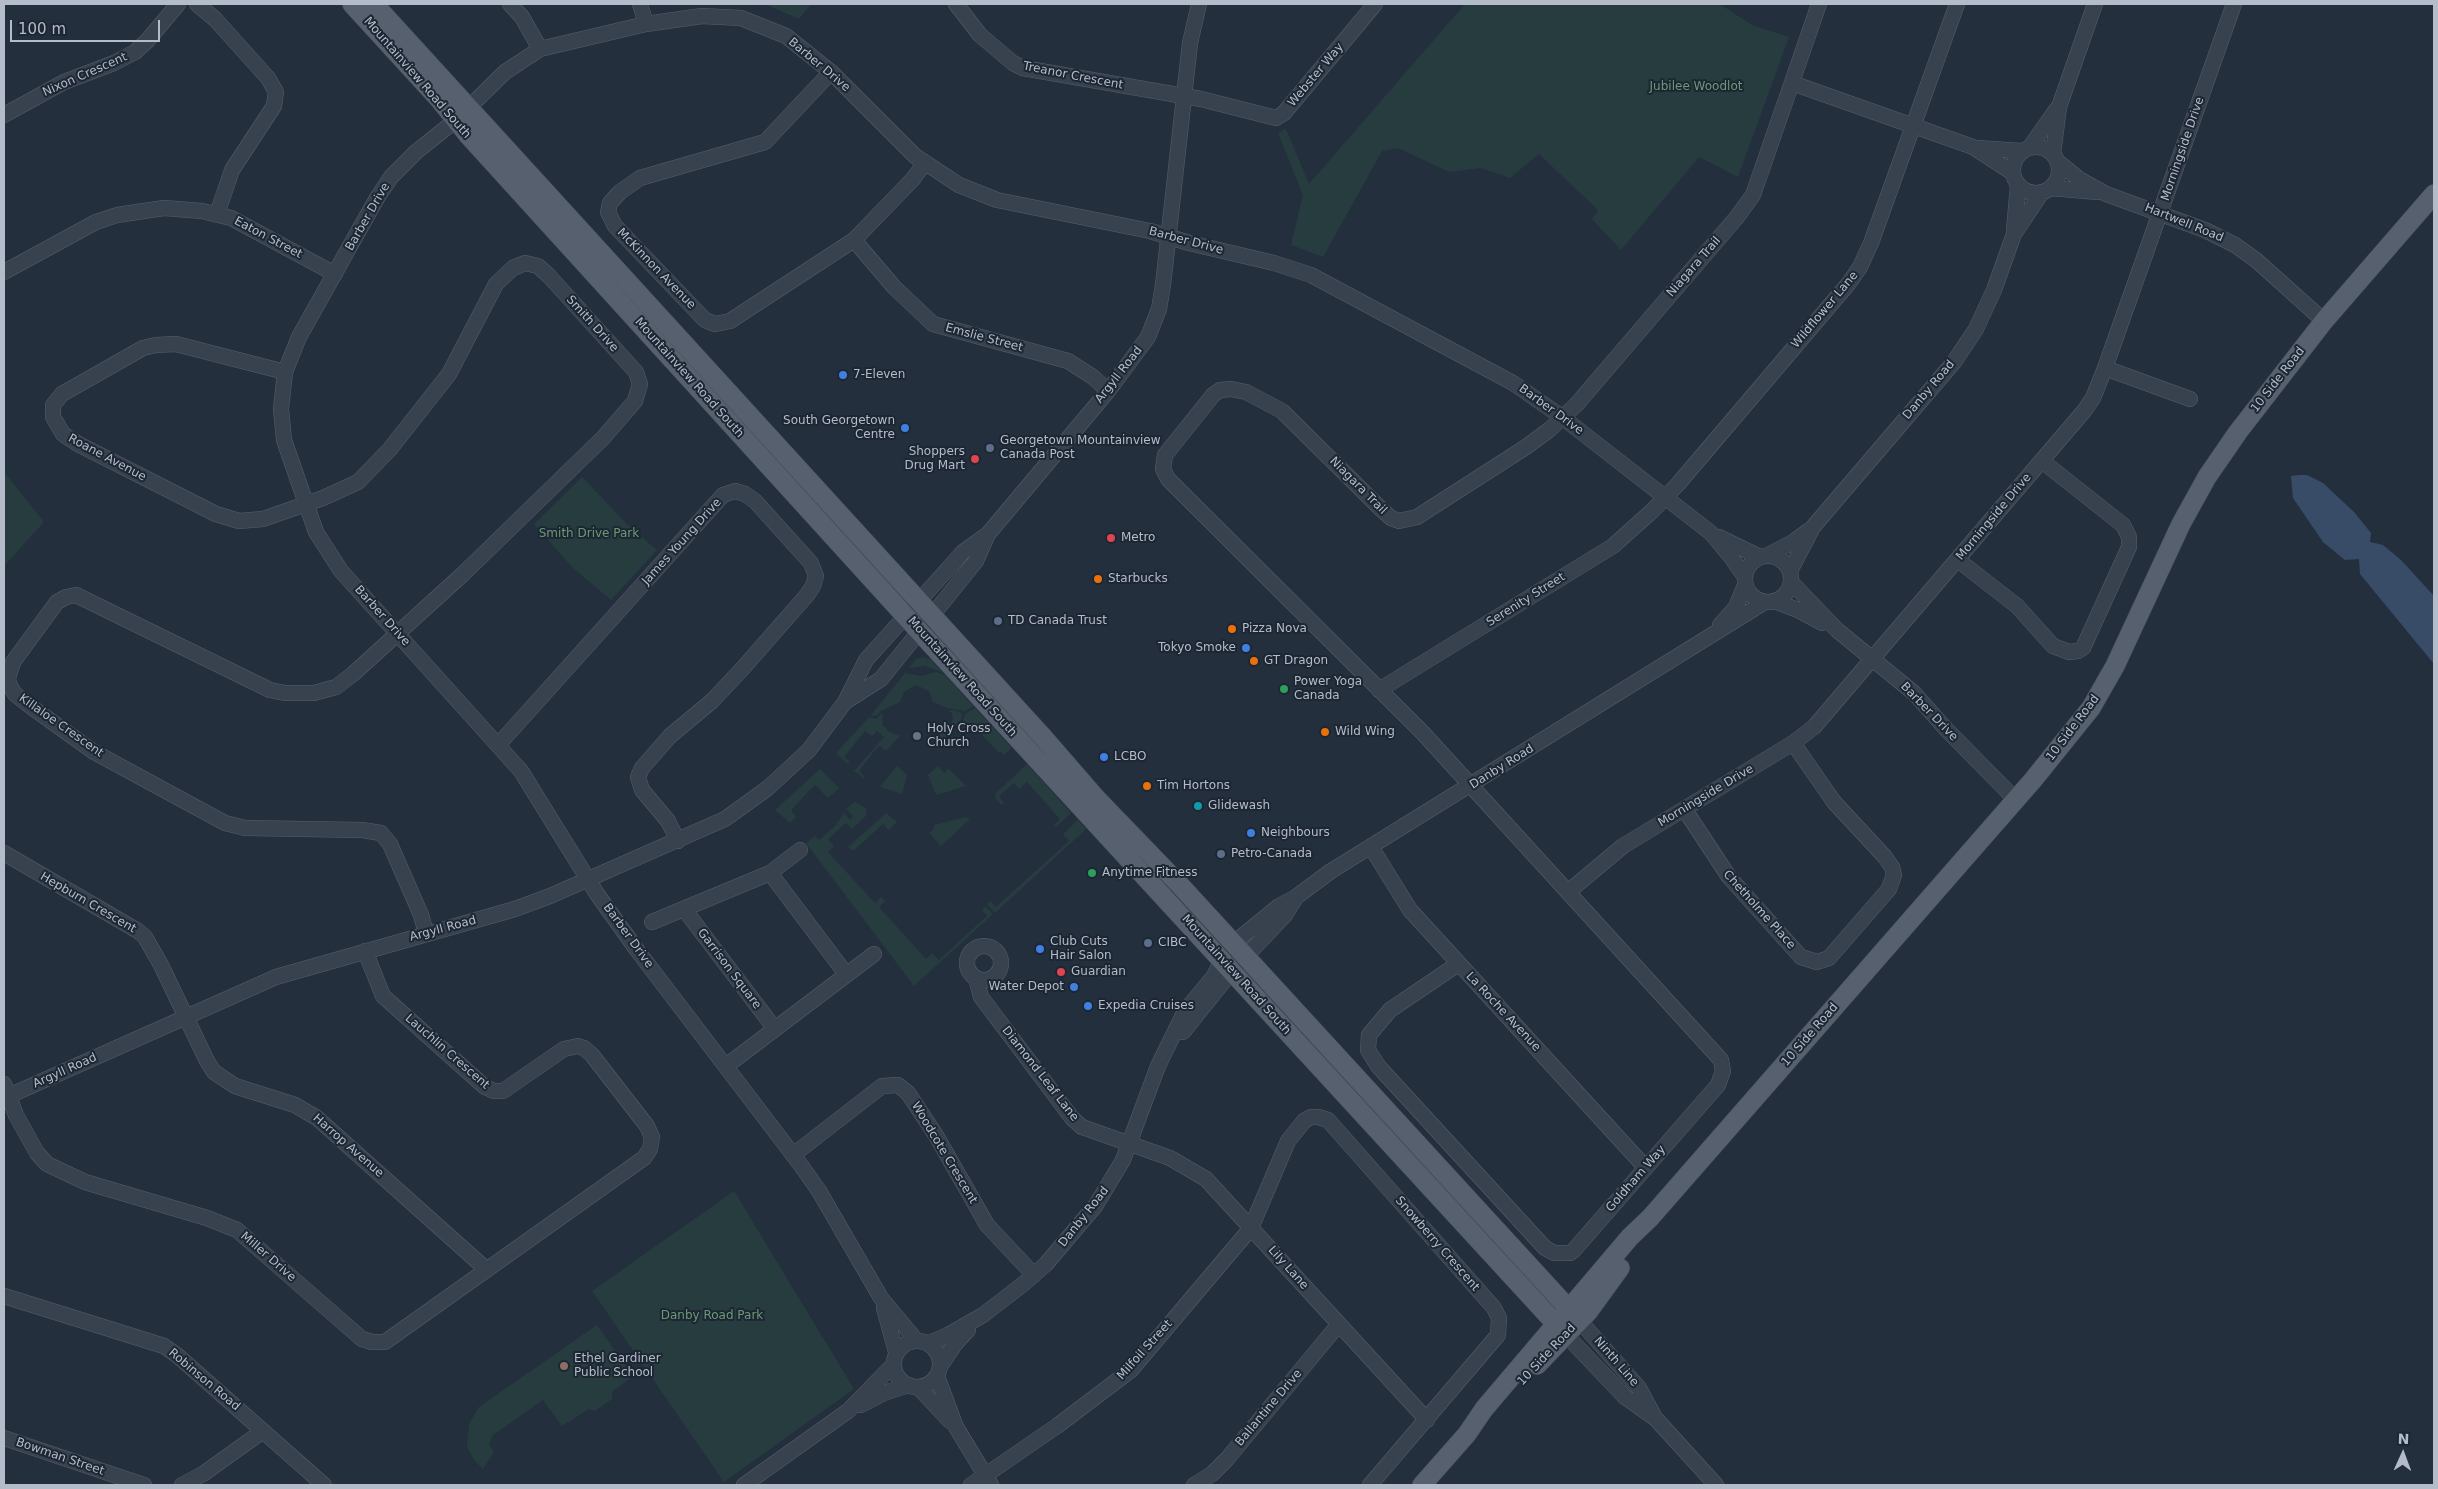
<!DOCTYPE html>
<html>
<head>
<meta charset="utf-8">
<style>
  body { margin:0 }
  #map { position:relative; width:2438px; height:1489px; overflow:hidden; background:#242f3e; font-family:"DejaVu Sans",sans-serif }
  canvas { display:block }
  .frame { position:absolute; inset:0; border:5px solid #b4bcc9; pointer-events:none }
  .north { position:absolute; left:2378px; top:1429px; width:50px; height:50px; -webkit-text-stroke:4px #1d2633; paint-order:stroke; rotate:2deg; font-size:14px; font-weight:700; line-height:20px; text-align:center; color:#b4bcc9 }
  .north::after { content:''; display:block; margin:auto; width:18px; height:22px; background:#b4bcc9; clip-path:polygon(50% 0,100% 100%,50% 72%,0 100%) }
  .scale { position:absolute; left:10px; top:20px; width:150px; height:22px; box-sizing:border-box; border:2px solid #b4bcc9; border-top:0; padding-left:6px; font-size:15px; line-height:18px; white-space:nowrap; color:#b4bcc9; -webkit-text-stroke:4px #1d2633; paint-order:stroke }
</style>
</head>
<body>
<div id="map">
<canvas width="2438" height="1489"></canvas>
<div class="frame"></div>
<div class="north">N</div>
<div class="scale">100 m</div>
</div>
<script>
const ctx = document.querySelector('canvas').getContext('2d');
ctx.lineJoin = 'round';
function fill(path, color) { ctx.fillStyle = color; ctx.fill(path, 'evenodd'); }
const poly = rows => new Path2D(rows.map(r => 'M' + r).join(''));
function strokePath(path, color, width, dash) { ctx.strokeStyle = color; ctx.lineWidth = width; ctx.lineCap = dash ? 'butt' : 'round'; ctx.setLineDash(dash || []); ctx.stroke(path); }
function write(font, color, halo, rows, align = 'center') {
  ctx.font = font + ' "DejaVu Sans",sans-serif'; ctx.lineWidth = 4; ctx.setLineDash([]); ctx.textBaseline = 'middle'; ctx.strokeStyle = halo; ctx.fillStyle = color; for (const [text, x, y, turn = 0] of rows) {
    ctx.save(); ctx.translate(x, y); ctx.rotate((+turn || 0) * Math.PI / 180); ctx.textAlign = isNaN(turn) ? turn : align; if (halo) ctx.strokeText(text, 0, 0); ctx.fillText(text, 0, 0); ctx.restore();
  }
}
fill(poly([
  [765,4,811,4,799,19],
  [1465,4,1720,4,1752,25,1789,37,1738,177,1699,157,1621,250,1592,219,1598,210,1539,154,1510,178,1481,168,1449,172,1398,148,1382,151,1323,257,1291,245,1303,195,1278,133,1286,129,1309,184],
  [4,472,44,522,4,566],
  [582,477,629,526,657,550,611,600,573,568,534,524],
  [923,657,930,659,942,672,924,666,909,668,916,659],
  [936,672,945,675,973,706,965,711,947,708,933,702,929,691,916,685,904,692,900,702,881,711,876,716,871,715,905,673,921,676],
  [975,708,1012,748,1004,755,1001,751,999,753,976,728,969,733,961,725,965,714],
  [954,710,962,713,961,719,945,739,944,746,934,735,947,730,948,725,951,725,953,718,951,712,948,711],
  [882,713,883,726,886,727,887,731,900,736,886,751,880,746,875,750,859,771,865,777,864,778,854,771,884,737,877,731,872,736,865,731,844,757,850,762,847,764,836,753,869,717,876,719],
  [1027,764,1071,813,1056,827,1054,825,1060,819,1027,782,1019,789,1014,783,999,796,1004,803,1002,805,995,798,996,793],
  [897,766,907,775,902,794,880,787],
  [938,766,944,773,949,769,966,786,936,795,928,775],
  [820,769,839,788,828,798,815,785,791,810,796,817,790,823,775,810],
  [855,802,866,808,866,816,852,829,846,823,828,839,834,846,828,852,875,903,881,897,885,901,879,907,926,959,932,953,939,960,987,916,982,910,985,906,993,914,914,986,806,843,815,836,819,840,835,826,844,813,850,820,853,816,846,809],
  [886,813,897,822,889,830,883,824,853,851,848,847],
  [965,817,970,819,941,846,929,833,934,829,934,825],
  [1078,820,1086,829,995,913,987,904,991,901,996,907,1069,841,1063,834],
  [734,1191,854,1389,724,1482,592,1291],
  [597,1325,633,1376,612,1392,612,1399,595,1411,589,1409,562,1426,543,1400,493,1435,489,1444,494,1452,483,1469,474,1460,467,1446,469,1424,479,1407]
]), '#263c3f');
fill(poly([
  [2299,475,2307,475,2323,483,2354,512,2371,533,2370,542,2383,545,2401,560,2434,596,2434,664,2360,574,2359,559,2345,560,2323,542,2293,498,2291,476]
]), '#394c67');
const minor = poly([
  [197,4,215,19,268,78,276,92,274,106,232,170,217,214],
  [510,4,522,17,540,49],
  [640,4,646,24],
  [956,4,980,35,1013,63,1023,68,1201,99,1276,118,1284,113,1375,4],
  [831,72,765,142,640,178,620,192,610,203,608,212,615,226,705,320,715,324,730,321,854,240,913,179,924,164],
  [1792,83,1973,147,2013,173],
  [4,115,64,82,114,63,135,52,147,41,178,4],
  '2013 170a23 23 0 1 1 46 0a23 23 0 1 1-46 0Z',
  [2030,147,2056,110],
  [1977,148,2022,151],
  [2053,154,2059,107,2095,4],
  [2057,161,2079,179,2106,194,2205,230,2235,245,2256,260,2324,321],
  [2050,188,2097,192],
  [2014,230,2018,185],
  [854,240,894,287,933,324,1068,361,1093,377,1108,391],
  [4,272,96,222,117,215,164,208,202,211,231,218,335,274],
  [2105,368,2190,399],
  [285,372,176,344,156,345,143,348,62,394,53,405,53,417,63,434,78,444,216,514,239,521,263,519,323,498,358,482,390,449,449,374,496,284,513,268,525,263,538,266,549,276,636,372,640,384,635,401,603,438,463,574,353,674,336,687,314,693,285,693,270,690,76,595,66,597,57,602,13,662,8,678,9,684,15,694,30,706,94,752,225,823,245,828,362,830,381,833,390,844,421,915,426,933],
  [1719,537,1760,557],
  '1745 579a23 23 0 1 1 46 0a23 23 0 1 1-46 0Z',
  [1766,556,1793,542,1808,531],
  [1958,560,2017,606,2053,646,2069,652,2078,651,2083,648,2129,547,2129,537,2123,525,2042,461],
  [1790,571,1813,527,1954,362,1976,329,1994,290,2014,234,2042,192],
  [1791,582,1837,630,1914,693,1946,729,2016,800],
  [1774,601,1798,610,1822,623],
  [1720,625,1736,607,1745,585],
  [1379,690,1613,546,1652,511,1678,484,1849,283,1860,267,1871,243,1957,4],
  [845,702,881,679,976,561,987,536],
  [499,744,723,495,735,491,745,494,755,501,811,563,816,576,813,586,807,595,743,668,712,701,670,736,642,768,638,777,642,790,668,821,678,841],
  [1685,810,1729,877,1801,957,1817,962,1829,958,1889,889,1894,875,1892,867,1885,857,1834,802,1793,743],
  [1371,847,1410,910,1646,1168],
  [4,853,138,931,145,937,161,965,207,1061,214,1072,235,1086,295,1105,317,1118,487,1270],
  [770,873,846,974],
  [1568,892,1623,846,1793,743,1814,727,2084,411,2093,398,2105,368,2234,4],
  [684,909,775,1029],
  [652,922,770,873,800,850],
  '967 963a17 17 0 1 1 34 0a17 17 0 1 1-34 0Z',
  [1458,964,1390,1010,1369,1035,1368,1050,1378,1066,1545,1248,1554,1253,1570,1253,1574,1250,1718,1085,1723,1071,1721,1060,1422,732,1168,479,1163,469,1165,455,1213,395,1220,390,1231,389,1246,392,1282,411,1381,509,1391,518,1399,521,1417,517,1526,447,1549,430,1576,405,1737,217,1753,195,1819,4],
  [976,978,981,997,1072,1118,1082,1127,1170,1158,1206,1179,1427,1420],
  [1183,1032,1232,971,1285,915,1295,899],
  [726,1066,874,954],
  [4,1084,16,1115,37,1153,47,1164,85,1182,207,1218,237,1230,362,1339,372,1342,385,1342,644,1158,650,1149,652,1137,647,1126,592,1055,584,1048,578,1046,564,1049,503,1091,494,1091,485,1087,383,996,365,951],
  [4,1098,276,977,515,909,550,896,725,819,768,788,809,750,845,702,866,660,963,552,988,534,1108,391,1148,337,1159,309,1163,285,1190,43,1199,4],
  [793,1155,882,1086,898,1085,908,1093,937,1137,987,1225,1034,1275],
  [4,1296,164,1346,178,1356,324,1485],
  [884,1308,896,1352],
  [1579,1320,1639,1388,1654,1416],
  [1566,1335,1625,1397,1656,1419,1716,1485],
  [916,1340,881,1298,819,1191,800,1164,637,950,597,894,521,771,341,571,316,532,284,440,281,409,285,372,299,337,377,198,391,177,416,152,456,120,505,72,540,49,646,24,702,16,741,18,786,36,831,72,915,156,959,185,997,200,1150,231,1189,243,1274,263,1311,275,1513,383,1562,417,1711,533,1731,557,1745,577],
  '894 1364a23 23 0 1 1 46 0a23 23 0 1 1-46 0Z',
  [929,1343,948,1335,983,1315,1022,1285,1046,1264,1096,1205,1123,1160,1158,1066,1185,1011,1214,976,1222,960,1240,938,1279,906,1296,897,1331,871,1765,602],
  [941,1365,955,1344,968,1330],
  [937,1376,956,1427,991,1485],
  [918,1387,950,1421],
  [861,1405,884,1393,909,1385],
  [4,1438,144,1485],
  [182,1485,203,1474,263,1431],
  [744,1485,848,1411,894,1364],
  [971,1485,1057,1426,1131,1370,1251,1228,1288,1141,1304,1121,1311,1117,1318,1117,1328,1120,1494,1308,1499,1318,1498,1335,1370,1485],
  [1194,1485,1212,1474,1227,1459,1339,1324]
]);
const major = poly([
  [352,4,439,99,468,135,929,642,1566,1335],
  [374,4,1043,737,1096,798,1179,884,1579,1320],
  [1537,1365,1588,1312,1620,1268],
  [1422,1485,1467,1434,1484,1409,1630,1237,1650,1218,2033,780,2091,708,2115,666,2181,524,2207,477,2238,432,2324,321,2434,194]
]);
strokePath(minor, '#565f6c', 16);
strokePath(major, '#414a57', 20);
strokePath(minor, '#38414e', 15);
strokePath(major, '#56606e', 19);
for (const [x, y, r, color] of [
  [843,375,5,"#3f7fe0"],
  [905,428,5,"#3f7fe0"],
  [990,448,5,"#5c6f8a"],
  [975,459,5,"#e0444e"],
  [1111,538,5,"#e0444e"],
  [1098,579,5,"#e8710a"],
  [998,621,5,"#5c6f8a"],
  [1232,629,5,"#e8710a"],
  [1246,648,5,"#3f7fe0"],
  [1254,661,5,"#e8710a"],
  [1284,689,5,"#2e9e5b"],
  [1325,732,5,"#e8710a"],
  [917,736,5,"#6b7280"],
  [1104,757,5,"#3f7fe0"],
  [1147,786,5,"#e8710a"],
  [1198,806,5,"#0f9aa8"],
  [1251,833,5,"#3f7fe0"],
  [1221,854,5,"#5c6f8a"],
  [1092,873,5,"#2e9e5b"],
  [1148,943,5,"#5c6f8a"],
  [1040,949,5,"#3f7fe0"],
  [1061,972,5,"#e0444e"],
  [1074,987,5,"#3f7fe0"],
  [1088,1006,5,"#3f7fe0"],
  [564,1366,5,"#8d6e63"]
]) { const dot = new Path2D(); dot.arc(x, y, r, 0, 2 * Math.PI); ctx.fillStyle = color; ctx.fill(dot); strokePath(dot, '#1d2633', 2); }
write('12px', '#b4bcc9', '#1d2633', [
  ["Barber Drive",819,65,40],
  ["Nixon Crescent",85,75,-24],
  ["Webster Way",1316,75,-50],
  ["Treanor Crescent",1073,76,11],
  ["Mountainview Road South",417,78,49],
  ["Morningside Drive",2183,149,-71],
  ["Barber Drive",368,217,-60],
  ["Hartwell Road",2184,223,22],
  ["Eaton Street",268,238,28],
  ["Barber Drive",1186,241,15],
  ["Niagara Trail",1694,267,-49],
  ["McKinnon Avenue",656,269,46],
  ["Wildflower Lane",1825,310,-50],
  ["Smith Drive",592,324,48],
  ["Emslie Street",984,338,15],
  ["Argyll Road",1119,375,-52],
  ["Mountainview Road South",689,378,48],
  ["10 Side Road",2278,380,-52],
  ["Danby Road",1929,390,-50],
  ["Barber Drive",1551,410,36],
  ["Roane Avenue",107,458,28],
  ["Niagara Trail",1358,486,45],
  ["Morningside Drive",1994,517,-50],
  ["James Young Drive",682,542,-48],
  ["Serenity Street",1526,600,-32],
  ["Barber Drive",382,616,48],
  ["Mountainview Road South",962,677,48],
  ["Barber Drive",1929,712,46],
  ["Killaloe Crescent",61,726,35],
  ["10 Side Road",2073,728,-53],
  ["Danby Road",1502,767,-32],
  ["Morningside Drive",1706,796,-31],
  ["Hepburn Crescent",88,903,30],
  ["Chetholme Place",1759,910,48],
  ["Argyll Road",443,929,-15],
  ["Barber Drive",628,936,54],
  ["Garrison Square",729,969,53],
  ["Mountainview Road South",1236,975,48],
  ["La Roche Avenue",1503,1012,47],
  ["10 Side Road",1810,1035,-49],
  ["Lauchlin Crescent",447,1052,41],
  ["Argyll Road",65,1071,-24],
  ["Diamond Leaf Lane",1040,1074,52],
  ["Harrop Avenue",348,1146,41],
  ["Woodcote Crescent",944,1153,59],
  ["Goldham Way",1636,1179,-49],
  ["Danby Road",1084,1217,-52],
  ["Snowberry Crescent",1437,1244,49],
  ["Miller Drive",268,1257,41],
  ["Lily Lane",1288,1268,48],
  ["Milfoil Street",1145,1350,-48],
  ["10 Side Road",1547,1355,-47],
  ["Ninth Line",1616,1362,49],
  ["Robinson Road",204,1380,40],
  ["Ballantine Drive",1269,1408,-50],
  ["Bowman Street",60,1457,19]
]);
write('12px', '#6b9a76', '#1d2633', [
  ["Jubilee Woodlot",1696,87],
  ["Smith Drive Park",589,534],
  ["Danby Road Park",712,1316]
]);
write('12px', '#b4bcc9', '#1d2633', [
  ["7-Eleven",853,375],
  ["South Georgetown",895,421,"right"],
  ["Centre",895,435,"right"],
  ["Georgetown Mountainview",1000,441],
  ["Canada Post",1000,455],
  ["Shoppers",965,452,"right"],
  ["Drug Mart",965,466,"right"],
  ["Metro",1121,538],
  ["Starbucks",1108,579],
  ["TD Canada Trust",1008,621],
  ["Pizza Nova",1242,629],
  ["Tokyo Smoke",1236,648,"right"],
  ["GT Dragon",1264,661],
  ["Power Yoga",1294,682],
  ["Canada",1294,696],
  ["Holy Cross",927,729],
  ["Church",927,743],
  ["Wild Wing",1335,732],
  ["LCBO",1114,757],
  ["Tim Hortons",1157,786],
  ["Glidewash",1208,806],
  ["Neighbours",1261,833],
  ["Petro-Canada",1231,854],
  ["Anytime Fitness",1102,873],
  ["Club Cuts",1050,942],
  ["Hair Salon",1050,956],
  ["CIBC",1158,943],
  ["Guardian",1071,972],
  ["Water Depot",1064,987,"right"],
  ["Expedia Cruises",1098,1006],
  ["Ethel Gardiner",574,1359],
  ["Public School",574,1373]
], 'left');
</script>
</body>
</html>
